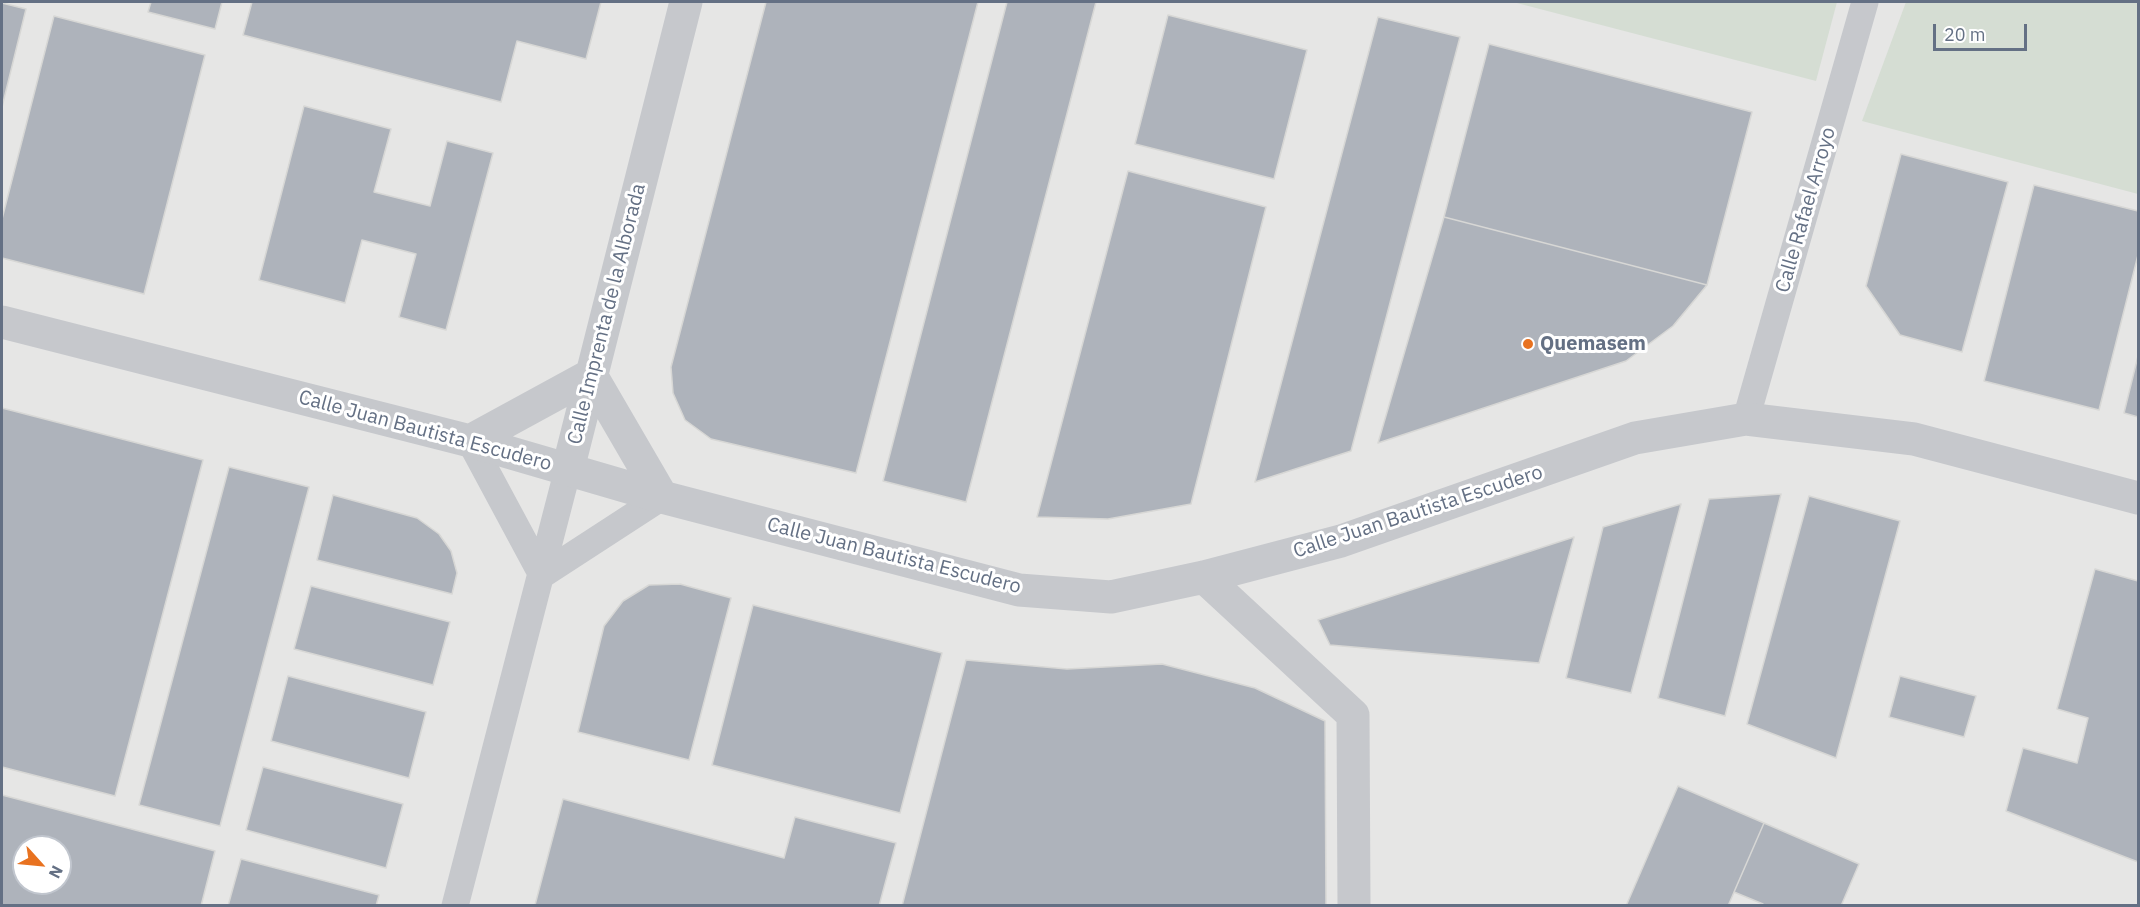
<!DOCTYPE html>
<html>
<head>
<meta charset="utf-8">
<style>
  body { margin:0 }
  #map { position:relative; width:2140px; height:907px; overflow:hidden; background:#f5f6f2; font-family:"IBM Plex Sans",sans-serif }
  canvas { display:block }
  .frame { position:absolute; inset:0; border:3px solid #647084; pointer-events:none }
  .north { position:absolute; left:12px; top:835px; width:60px; height:60px; box-sizing:border-box; background:#fff; border:2px solid #c1c6ce; border-radius:50%; rotate:117deg; font-size:16px; font-weight:700; line-height:24px; text-align:center; color:#647084 }
  .north::after { content:''; display:block; margin:auto; width:21px; height:27px; background:#e87220; clip-path:polygon(50% 0,100% 100%,50% 72%,0 100%) }
  .scale { position:absolute; left:1933px; top:24px; width:94px; height:27px; box-sizing:border-box; border:3px solid #647084; border-top:0; padding-left:8px; font-size:18px; line-height:21px; white-space:nowrap; color:#647084; -webkit-text-stroke:4px #fff; paint-order:stroke }
</style>
</head>
<body>
<div id="map">
<canvas width="2140" height="907"></canvas>
<div class="frame"></div>
<div class="north">N</div>
<div class="scale">20 m</div>
</div>
<script>
const ctx = document.querySelector('canvas').getContext('2d');
ctx.lineJoin = 'round';
function fill(path, color) { ctx.fillStyle = color; ctx.fill(path, 'evenodd'); }
const poly = rows => new Path2D(rows.map(r => 'M' + r).join(''));
function strokePath(path, color, width, dash) { ctx.strokeStyle = color; ctx.lineWidth = width; ctx.lineCap = dash ? 'butt' : 'round'; ctx.setLineDash(dash || []); ctx.stroke(path); }
function write(font, color, halo, rows, align = 'center') {
  ctx.font = font + ' "IBM Plex Sans",sans-serif'; ctx.lineWidth = 6; ctx.setLineDash([]); ctx.textBaseline = 'middle'; ctx.strokeStyle = halo; ctx.fillStyle = color; for (const [text, x, y, turn = 0] of rows) {
    ctx.save(); ctx.translate(x, y); ctx.rotate((+turn || 0) * Math.PI / 180); ctx.textAlign = isNaN(turn) ? turn : align; if (halo) ctx.strokeText(text, 0, 0); ctx.fillText(text, 0, 0); ctx.restore();
  }
}
fill(poly([
  [2,2,2138,2,2138,905,2,906],
  [24,847,60,847,60,883,24,883]
]), '#e6e6e5');
fill(poly([
  [1513,2,1837,2,1816,81],
  [1906,2,2138,2,2138,194,1862,121]
]), '#d5ddd3');
const building = poly([
  [151,2,222,2,215,29,148,12,151,2],
  [252,2,601,2,586,59,517,41,501,102,243,35,252,2],
  [766,2,978,2,856,473,711,439,685,420,673,393,671,367,766,2],
  [1007,2,1096,2,966,502,883,481,1007,2],
  [2,3,26,9,2,107,2,3],
  [1168,15,1307,50,1274,179,1135,144,1168,15],
  [54,16,205,55,144,294,2,258,2,219,54,16],
  [1378,17,1460,37,1351,451,1255,482,1378,17],
  [1489,44,1752,112,1707,285,1444,217,1489,44],
  [304,106,391,129,374,192,430,206,447,141,493,153,446,330,399,317,416,254,362,240,345,303,259,280,304,106],
  [1901,154,2008,182,1962,352,1900,335,1866,286,1901,154],
  [1128,171,1266,207,1191,504,1108,519,1037,517,1128,171],
  [2034,185,2138,211,2138,255,2099,410,1984,381,2034,185],
  [1444,217,1707,285,1673,326,1626,361,1378,443,1444,217],
  [2138,356,2138,417,2124,413,2138,356],
  [2,408,203,460,115,796,2,767,2,408],
  [229,467,309,487,220,826,139,805,229,467],
  [1781,494,1725,716,1658,698,1709,499,1781,494],
  [333,495,417,518,439,534,451,551,457,573,452,594,317,560,333,495],
  [1809,496,1900,521,1836,758,1747,724,1809,496],
  [1681,504,1631,693,1566,678,1603,527,1681,504],
  [1574,537,1539,663,1330,645,1318,620,1574,537],
  [2095,569,2138,581,2138,862,2006,811,2023,748,2077,763,2088,718,2057,709,2095,569],
  [680,584,731,598,689,760,578,732,604,626,623,601,649,585,680,584],
  [311,586,450,622,433,685,294,649,311,586],
  [753,605,942,653,900,813,712,765,753,605],
  [966,660,1067,669,1162,664,1255,688,1325,721,1326,906,902,906,966,660],
  [288,676,426,712,409,778,271,741,288,676],
  [1900,676,1976,696,1964,737,1889,717,1900,676],
  [263,767,403,804,386,868,246,830,263,767],
  [1678,786,1764,823,1728,906,1626,906,1678,786],
  [2,795,215,851,201,906,2,906,2,795],
  [24,847,60,847,60,883,24,883,24,847],
  [563,799,784,858,795,817,896,843,879,906,537,906,535,905,563,799],
  [1764,823,1859,864,1841,906,1762,906,1763,904,1734,892,1764,823],
  [241,859,379,895,376,906,228,906,241,859]
]);
fill(building, '#aeb3bb');
strokePath(building, '#d7d7d5', 1.5);
strokePath(poly([
  [1746,419,1865,2],
  [470,441,542,575,662,497],
  [455,906,568,469]
]), '#c6c8cc', 27);
strokePath(poly([
  [2,322,470,441,662,497,1019,590,1111,597,1204,577,1341,541,1635,438,1746,419,1914,439,2138,498],
  [470,441,591,375,662,497],
  [568,469,686,2],
  [1204,577,1353,715,1354,906]
]), '#c6c8cc', 33);
for (const [x, y, r, color] of [
  [1528,344,6,"#e87220"]
]) { const dot = new Path2D(); dot.arc(x, y, r, 0, 2 * Math.PI); ctx.fillStyle = color; ctx.fill(dot); strokePath(dot, '#fff', 2); }
write('20px', '#647084', '#fff', [
  ["Calle Rafael Arroyo",1806,210,-74],
  ["Calle Imprenta de la Alborada",607,314,-76],
  ["Calle Juan Bautista Escudero",425,431,15],
  ["Calle Juan Bautista Escudero",1418,512,-18],
  ["Calle Juan Bautista Escudero",894,556,14]
]);
write('bold 20px', '#647084', '#fff', [
  ["Quemasem",1540,344]
], 'left');
</script>
</body>
</html>
